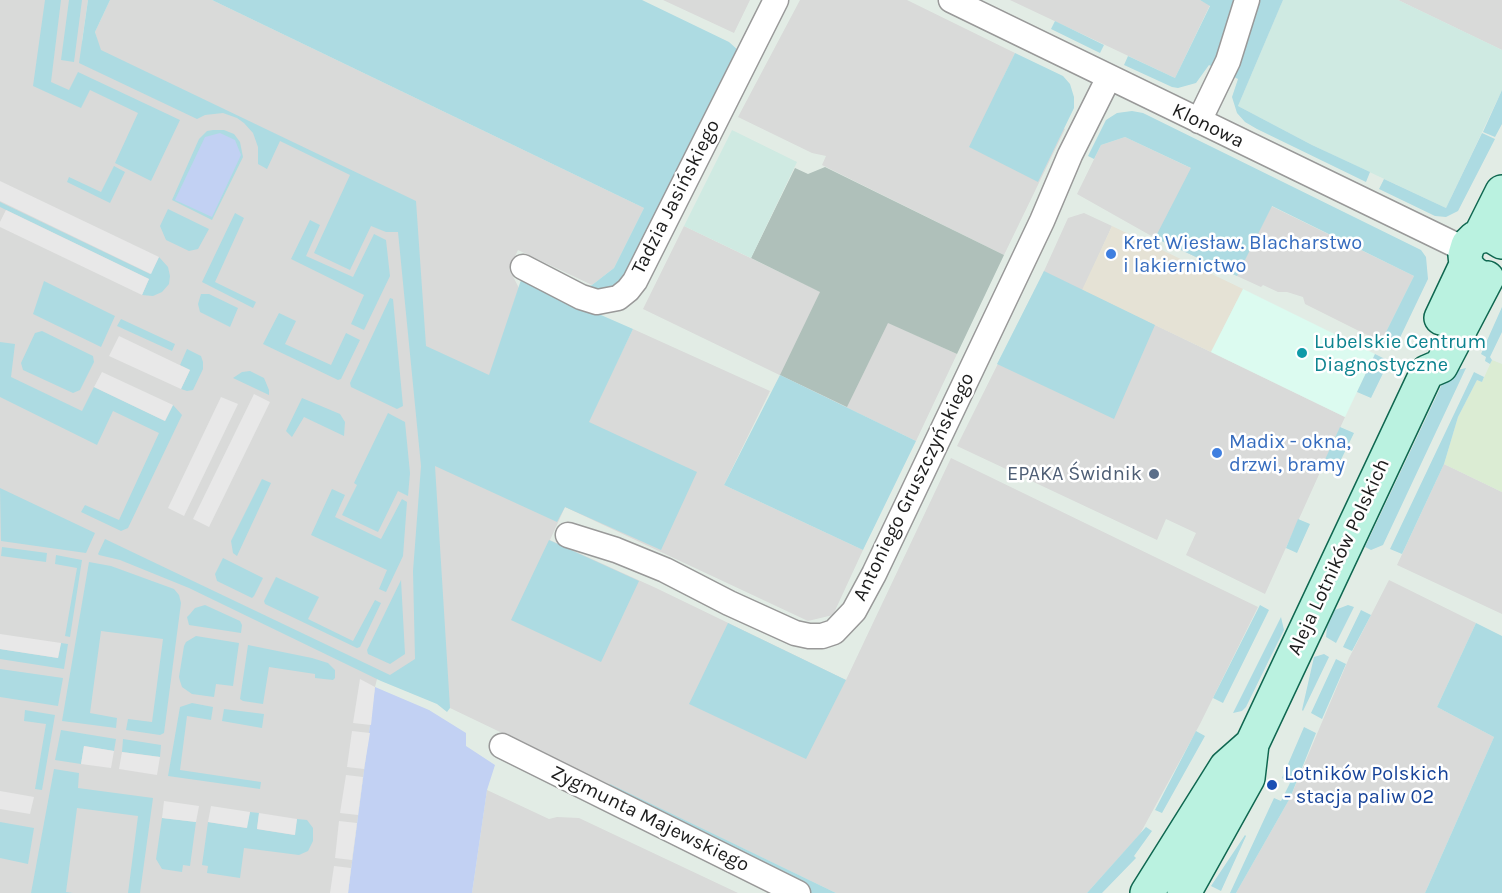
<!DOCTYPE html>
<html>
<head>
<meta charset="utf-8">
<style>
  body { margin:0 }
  canvas { display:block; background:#e2ece5 }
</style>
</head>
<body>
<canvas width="1502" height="893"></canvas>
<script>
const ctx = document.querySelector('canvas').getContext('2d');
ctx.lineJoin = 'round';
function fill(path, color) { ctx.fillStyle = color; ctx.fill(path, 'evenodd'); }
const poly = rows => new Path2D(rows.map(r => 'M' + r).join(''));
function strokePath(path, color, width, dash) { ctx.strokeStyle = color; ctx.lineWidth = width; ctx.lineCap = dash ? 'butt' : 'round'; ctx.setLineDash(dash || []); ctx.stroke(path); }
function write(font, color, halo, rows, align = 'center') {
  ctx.font = font + ' Karla,sans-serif'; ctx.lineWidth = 5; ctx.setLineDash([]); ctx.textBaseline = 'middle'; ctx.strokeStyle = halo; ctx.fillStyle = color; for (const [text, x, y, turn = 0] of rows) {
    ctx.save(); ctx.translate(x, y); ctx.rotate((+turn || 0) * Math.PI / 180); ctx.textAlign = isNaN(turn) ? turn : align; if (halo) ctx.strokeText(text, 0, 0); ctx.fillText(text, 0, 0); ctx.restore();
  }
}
fill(poly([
  [0,0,88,0,82,41,100,50,95,32,110,0,212,0,644,208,614,268,592,285,518,250,509,269,519,288,490,375,588,422,633,329,770,391,724,485,863,550,833,615,808,621,565,507,550,540,656,588,846,680,951,458,1258,607,1200,724,1140,834,1087,893,836,893,450,708,423,691,377,679,375,687,348,893,0,893],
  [663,0,750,0,734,33],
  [800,0,907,0,1015,53,1003,78,1065,129,1004,255,822,165,826,156,812,153,738,117],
  [1010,0,1200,0,1210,5,1175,78],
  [1398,0,1502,0,1502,50],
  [1125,137,1271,206,1414,276,1381,342,1305,304,1303,297,1287,292,1278,292,1263,285,1261,287,1237,276,1155,238,1077,194,1101,145],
  [1084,213,1112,226,1083,290,1345,417,1265,594,1186,555,1196,533,1166,519,1157,540,957,446,1044,271,1068,218],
  [684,226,821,292,957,354,916,441,643,309],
  [1444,464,1502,492,1502,614,1397,565],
  [1389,580,1476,623,1437,707,1494,737,1425,893,1236,893,1290,798,1349,658],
  [487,790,549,819,557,817,579,818,738,893,472,893]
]), '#d9dad9');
fill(poly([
  [1492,360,1502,364,1502,492,1444,464,1458,417,1477,380,1482,382]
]), '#dbecd3');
fill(poly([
  [1112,226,1243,289,1211,352,1082,290]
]), '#e5e2d5');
fill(poly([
  [1243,289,1375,354,1345,417,1211,352]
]), '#dcfbf0');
fill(poly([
  [825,167,1004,255,957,354,888,323,847,407,780,375,820,292,751,258,795,168,808,174]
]), '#afc0ba');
fill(poly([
  [1283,0,1398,0,1502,50,1502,90,1446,208,1312,145,1238,106],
  [732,130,797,162,751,258,684,226]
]), '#cfeae2');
fill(poly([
  [45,0,61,0,51,82,69,90,78,72,180,120,151,181,115,163,138,113,90,90,81,108,33,86],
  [69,0,82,0,74,62,61,60],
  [88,0,110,0,95,32,101,50,416,201,426,346,489,375,521,280,633,329,589,422,697,472,661,550,565,507,557,522,435,466,450,708,447,712,437,704,381,681,189,588,120,560,99,555,98,554,105,539,390,675,415,659,413,571,421,466,398,232,386,232,371,226,350,270,314,253,350,175,280,141,267,169,258,164,258,147,253,133,244,123,237,118,223,113,205,115,197,119,79,63],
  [212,0,642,0,729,42,739,51,626,275,619,284,606,293,582,289,592,285,614,268,644,208],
  [1200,0,1238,0,1215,68,1209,65,1196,83,1178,88,1172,87,1124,65,1128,56,1175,78,1210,6],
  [1258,0,1283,0,1238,106,1312,145,1370,172,1366,182,1257,129,1245,122,1237,113,1232,97,1238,79,1232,76],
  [1055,21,1104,45,1100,53,1051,29],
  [1015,53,1063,76,1070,84,1074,97,1074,108,1038,182,969,147],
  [1502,90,1502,124,1495,137,1483,132],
  [1132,111,1143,113,1421,250,1426,257,1428,279,1396,346,1392,345,1391,347,1381,342,1414,276,1272,206,1237,276,1155,238,1191,168,1125,137,1101,145,1094,159,1088,156,1106,120,1117,113],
  [213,130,224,130,234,134,240,142,243,157,212,220,172,200,199,139,207,131],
  [1482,133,1495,139,1458,211,1446,217,1435,216,1379,189,1384,179,1446,208],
  [114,166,125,172,110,203,67,182,69,177,101,192],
  [0,202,150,274,159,257,168,267,170,276,169,284,162,292,153,296,142,295,149,279,0,207],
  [168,209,209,229,198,249,189,251,166,240,160,226],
  [235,213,244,218,215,282,256,302,253,308,202,282],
  [310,220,320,225,306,256,353,277,374,234,386,240,390,276,364,330,351,324,364,295,291,259],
  [1044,271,1155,325,1114,419,997,364],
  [44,281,115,316,101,347,33,314],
  [201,294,209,294,238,308,230,327,200,312,198,304],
  [390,298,393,299,403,406,397,409,351,387,350,383],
  [1502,307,1502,332,1490,357,1492,360,1490,364,1485,361,1486,357,1481,354],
  [279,313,296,321,285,344,331,365,346,333,360,340,341,379,338,380,263,344],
  [121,319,175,344,172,351,117,326],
  [42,331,93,356,94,362,80,390,73,393,23,370,21,363,35,333],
  [0,342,15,344,11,377,82,411,94,387,165,421,173,405,182,415,128,528,121,531,81,512,85,505,119,520,159,433,113,411,97,445,0,397],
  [187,349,201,356,203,362,203,369,193,390,187,391,181,389,190,370,180,365],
  [1375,354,1389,361,1371,398,1357,392],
  [1466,368,1383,545,1371,550,1365,547,1445,378,1453,371],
  [250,371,264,378,269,390,269,395,233,378,242,372],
  [1474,372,1484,377,1482,382,1477,380,1458,417,1444,464,1402,554,1390,549],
  [780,375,916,441,863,550,724,485],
  [302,398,340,414,345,422,344,436,304,417,292,437,286,431],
  [388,413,405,422,410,473,408,496,398,491,378,532,342,515,357,485,354,483],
  [1340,427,1354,433,1335,472,1322,466],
  [262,479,271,483,237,556,233,553,231,541],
  [0,488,95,533,86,553,1,541],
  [332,489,345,495,335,517,381,539,402,499,407,502,403,556,386,592,379,589,387,570,311,535],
  [1298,519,1310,524,1297,553,1286,548],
  [549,540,639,581,601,662,511,620],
  [2,547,47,553,46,562,1,556],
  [56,555,82,560,70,637,65,636,77,568,55,564],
  [223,558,263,578,254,596,252,598,217,581,215,574],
  [89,562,111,566,174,589,179,595,181,603,164,733,160,735,126,730,128,719,152,722,163,639,101,631,90,713,117,718,116,728,62,721],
  [276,577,319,597,308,619,353,641,375,600,381,603,360,647,357,648,265,604,264,601],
  [401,580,405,654,390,664,368,654,367,650],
  [205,605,240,621,242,625,241,633,189,625,187,617,190,614,195,608],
  [1260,605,1269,610,1223,703,1213,698],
  [1348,605,1354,607,1336,643,1326,637,1327,627,1335,610],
  [1361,610,1371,615,1352,651,1343,647],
  [1281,617,1284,630,1269,660,1246,707,1242,711,1233,713],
  [728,623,846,680,806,759,689,704],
  [1476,623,1502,636,1502,893,1425,893,1494,737,1437,707],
  [196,636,239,643,233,686,216,684,214,697,192,694,182,687,180,681,179,677,184,646,186,642],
  [61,643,68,644,64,669,0,659,0,649,58,658],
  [248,645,312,658,328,663,335,670,335,678,333,680,315,678,315,674,269,667,263,704,243,701,240,699],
  [1324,654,1329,657,1303,711,1302,710,1314,657],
  [1336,659,1346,664,1322,719,1311,713],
  [0,669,63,678,58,706,0,697],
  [192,703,213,707,211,720,187,716,180,770,261,782,260,789,168,776,180,707],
  [224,709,264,714,262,728,222,721],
  [25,710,55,715,42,790,35,789,46,724,24,721],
  [1304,727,1316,733,1290,798,1236,893,1230,893,1274,798,1281,801,1290,783,1282,778],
  [61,730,116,739,114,751,84,746,81,764,55,760],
  [1196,731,1205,736,1162,813,1155,810],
  [123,739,161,745,160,757,122,752],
  [54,769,79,773,78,788,153,798,140,893,128,893,138,816,77,808,66,892,73,893,31,893],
  [610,784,836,893,809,893,607,791],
  [250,812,259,813,257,829,294,835,297,819,307,820,313,828,313,841,308,851,299,855,244,848,240,878,207,873,208,866,202,865,208,822,246,828],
  [162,818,196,822,190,866,183,865,182,872,162,869,156,859],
  [0,822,34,828,28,864,0,858],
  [1146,827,1152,831,1134,856,1136,858,1102,893,1087,893],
  [1245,835,1246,836,1221,891,1211,886]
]), '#addbe2');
fill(poly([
  [220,133,235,140,241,155,212,217,175,200,205,137],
  [375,687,429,710,466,733,466,746,495,765,487,790,472,893,348,893]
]), '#c2d1f3');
fill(poly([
  [0,181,159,257,151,274,0,201],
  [6,210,149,279,142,295,0,227,0,222],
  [119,336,190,370,181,389,109,356],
  [102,372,173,405,165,421,94,387],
  [254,394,270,402,209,527,193,519],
  [221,397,238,404,184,516,168,508],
  [0,634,61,643,58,658,0,649],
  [360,679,375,687,371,725,353,723],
  [352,731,370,733,364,769,347,767],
  [84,746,114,751,111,768,81,764],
  [122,752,160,757,157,775,119,769],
  [346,775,363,777,358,815,340,813],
  [0,791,34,797,30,814,0,809],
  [164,801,199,806,196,822,162,818],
  [211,806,250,812,247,828,208,822],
  [259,813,297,819,295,835,257,829],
  [339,821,357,823,352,860,335,858],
  [334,866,351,868,348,893,330,893]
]), '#e8e8e8');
const street = poly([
  [951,0,1466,250],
  [1199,121,1228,61,1247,0],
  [523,267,581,297,597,302,618,298,628,290,635,281,776,0],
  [568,535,616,550,665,570,729,603,795,633,809,636,822,636,834,632,854,611,874,574,1042,221,1070,155,1109,77],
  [502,746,798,893]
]);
const secondary = poly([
  [1480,236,1502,192],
  [1481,278,1473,273,1466,265,1465,255,1468,245,1475,238,1486,235,1492,236,1502,242],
  [1441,318,1466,265],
  [1147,893,1226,767,1252,744],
  [1184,893,1248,778,1252,744,1427,372,1441,366,1487,278]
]);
strokePath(street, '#999', 27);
strokePath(secondary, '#0f6750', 36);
strokePath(street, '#fff', 24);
strokePath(secondary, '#baf2e0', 33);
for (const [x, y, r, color] of [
  [1111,254,6,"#3f7fe0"],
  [1302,353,6,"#0f9aa8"],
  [1217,453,6,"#3f7fe0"],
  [1154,474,6,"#5c6f8a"],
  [1272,785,6,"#1a4fb4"]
]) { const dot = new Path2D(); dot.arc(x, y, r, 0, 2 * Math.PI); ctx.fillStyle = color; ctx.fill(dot); strokePath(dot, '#fff', 2); }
write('20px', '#1c1c1c', '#fff', [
  ["Klonowa",1208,126,26],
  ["Tadzia Jasińskiego",676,197,-63],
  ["Antoniego Gruszczyńskiego",914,487,-64],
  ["Aleja Lotników Polskich",1339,557,-65],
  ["Zygmunta Majewskiego",650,819,26]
]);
write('20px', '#366cbe', '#fff', [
  ["Kret Wiesław. Blacharstwo",1123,243],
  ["i lakiernictwo",1123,266],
  ["Madix - okna,",1229,442],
  ["drzwi, bramy",1229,465]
], 'left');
write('20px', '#0d838f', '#fff', [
  ["Lubelskie Centrum",1314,342],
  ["Diagnostyczne",1314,365]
], 'left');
write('20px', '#4e5e75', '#fff', [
  ["EPAKA Świdnik",1142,474]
], 'right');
write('20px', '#164399', '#fff', [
  ["Lotników Polskich",1284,774],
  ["- stacja paliw 02",1284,797]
], 'left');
</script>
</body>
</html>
